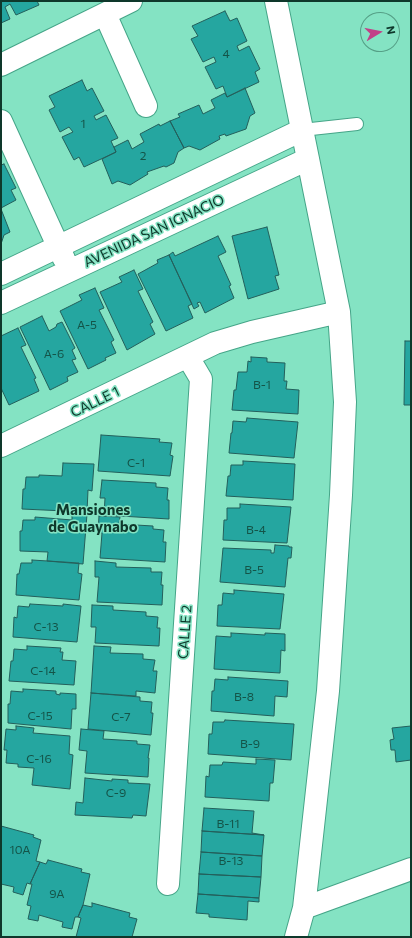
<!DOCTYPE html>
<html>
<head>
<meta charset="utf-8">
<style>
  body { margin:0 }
  #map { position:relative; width:412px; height:938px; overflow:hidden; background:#84e3c3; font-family:Commissioner,sans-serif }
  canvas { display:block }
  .frame { position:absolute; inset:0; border:2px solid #0e382b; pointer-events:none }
  .north { position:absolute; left:360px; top:12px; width:40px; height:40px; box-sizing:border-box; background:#84e3c3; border:1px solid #559f86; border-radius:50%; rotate:80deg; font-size:11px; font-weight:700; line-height:16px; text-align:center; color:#0e382b }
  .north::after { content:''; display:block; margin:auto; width:14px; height:18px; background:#c24088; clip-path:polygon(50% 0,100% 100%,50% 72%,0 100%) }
</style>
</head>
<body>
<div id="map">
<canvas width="412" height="938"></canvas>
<div class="frame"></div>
<div class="north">N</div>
</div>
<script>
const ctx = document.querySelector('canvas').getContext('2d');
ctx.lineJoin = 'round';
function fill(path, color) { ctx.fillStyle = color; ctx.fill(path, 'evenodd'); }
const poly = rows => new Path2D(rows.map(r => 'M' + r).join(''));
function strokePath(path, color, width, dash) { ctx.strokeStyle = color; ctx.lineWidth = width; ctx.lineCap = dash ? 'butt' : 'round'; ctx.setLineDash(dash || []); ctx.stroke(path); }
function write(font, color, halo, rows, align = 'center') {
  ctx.font = font + ' Commissioner,sans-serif'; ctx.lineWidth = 3; ctx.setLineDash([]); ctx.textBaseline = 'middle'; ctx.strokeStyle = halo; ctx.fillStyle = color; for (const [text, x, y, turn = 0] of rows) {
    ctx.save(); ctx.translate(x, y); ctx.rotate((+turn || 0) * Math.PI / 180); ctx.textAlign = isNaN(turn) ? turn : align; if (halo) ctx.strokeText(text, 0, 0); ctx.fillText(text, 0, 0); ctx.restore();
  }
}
const building = poly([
  [1,1,37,1,39,5,16,15,10,4,5,7,10,19,1,23,1,1],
  [225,11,230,21,237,18,247,41,237,46,239,51,249,46,260,69,255,72,259,82,227,97,223,86,216,89,205,67,216,62,214,57,203,62,191,39,198,36,192,26,225,11],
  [82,80,87,91,92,88,104,111,94,116,96,120,106,115,118,138,111,141,116,152,84,167,79,157,74,160,62,137,73,132,69,127,60,132,49,110,55,107,49,96,82,80],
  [245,88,255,113,250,116,246,129,226,136,225,134,219,136,220,139,200,150,189,146,184,148,170,121,180,117,178,114,199,105,203,114,215,108,211,100,225,93,227,97,245,88],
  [170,121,184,148,178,152,174,163,166,167,164,166,147,172,148,174,130,185,118,181,112,184,102,159,116,152,114,147,128,140,132,149,144,142,140,134,159,124,160,126,170,121],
  [4,164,16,188,11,190,16,200,1,208,1,165,4,164],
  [1,209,10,232,4,235,1,244,1,209],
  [267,227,279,275,275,276,279,289,248,299,232,236,267,227],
  [218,236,226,252,218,256,231,285,229,286,234,298,205,313,200,302,197,303,199,306,194,309,169,255,173,252,175,256,218,236],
  [169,255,192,304,188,306,193,318,166,331,138,274,158,263,157,260,169,255],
  [134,270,143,289,138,291,153,322,150,324,155,334,127,350,100,292,122,282,119,277,134,270],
  [95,288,104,308,99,310,114,340,111,342,116,353,105,358,106,360,88,369,60,311,82,300,79,295,95,288],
  [42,316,49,331,56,327,57,324,62,322,75,348,72,350,76,359,72,360,78,372,67,377,68,381,50,390,20,327,42,316],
  [18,328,26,345,21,347,36,378,34,379,39,391,9,405,1,388,1,336,18,328],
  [405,341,411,341,411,405,404,405,405,341],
  [251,357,267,358,267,362,285,363,284,381,287,381,286,389,299,390,298,414,232,410,234,390,236,390,238,372,247,372,248,361,251,362,251,357],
  [247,418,298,422,294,458,229,453,231,433,232,433,233,421,246,422,247,418],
  [101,435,160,439,159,442,172,443,170,455,173,456,170,476,98,471,101,435],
  [243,461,295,464,293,500,226,496,228,476,230,476,231,465,243,465,243,461],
  [63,463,94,464,92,491,88,490,87,512,22,509,23,489,25,489,26,477,39,477,39,475,62,476,63,463],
  [102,480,156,483,156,487,168,488,167,500,169,500,169,519,104,515,105,498,100,498,102,480],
  [240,504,291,507,287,543,223,540,224,520,227,520,227,508,240,508,240,504],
  [72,512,87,514,83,564,47,561,48,552,20,551,20,531,22,531,23,520,35,520,35,517,72,520,72,512],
  [99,516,120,517,119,524,153,526,153,529,164,530,163,542,166,542,165,562,100,558,102,533,98,533,99,516],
  [275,545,289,546,289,547,292,547,291,558,288,558,285,587,220,582,223,548,271,550,271,553,274,553,275,545],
  [32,560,79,563,78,573,82,574,79,600,16,595,17,574,19,574,21,563,32,563,32,560],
  [95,561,116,563,116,567,151,568,151,572,162,572,161,585,163,585,162,605,97,602,99,577,95,577,95,561],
  [234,590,284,594,280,629,217,626,218,605,222,605,223,593,234,594,234,590],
  [30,604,63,606,63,604,81,606,77,642,13,637,14,617,17,618,18,606,29,607,30,604],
  [92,605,113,606,113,610,146,612,146,616,158,617,157,628,160,628,159,646,95,643,96,627,91,627,92,605],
  [231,633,265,635,265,633,285,634,285,651,281,650,280,673,214,669,216,636,231,637,231,633],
  [27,646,61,648,60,652,63,652,62,660,76,661,74,685,9,681,11,661,13,661,14,649,27,650,27,646],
  [94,646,111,647,110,653,143,654,143,659,155,660,153,671,157,671,155,693,136,691,136,696,91,693,94,646],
  [228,677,288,681,287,697,275,696,274,716,211,711,212,691,214,691,215,679,228,680,228,677],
  [23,689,56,691,56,694,60,695,60,693,76,694,76,709,72,709,71,729,8,723,8,704,10,704,11,691,23,692,23,689],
  [91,693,140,697,140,701,152,702,151,713,153,713,151,735,88,729,91,693],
  [225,720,294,724,291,760,208,754,209,734,212,734,213,722,224,722,225,720],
  [16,726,34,728,33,733,70,736,69,754,73,755,70,789,32,785,34,768,18,767,18,764,6,763,7,750,4,750,6,729,16,730,16,726],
  [411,726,411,760,396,762,395,750,391,750,390,740,394,739,392,728,411,726],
  [81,729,104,731,103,739,137,741,137,744,150,745,148,758,149,758,148,777,85,773,87,751,79,750,81,729],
  [256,759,275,760,273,783,270,783,269,801,205,797,206,776,209,777,210,765,222,765,223,762,256,764,256,759],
  [85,778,112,781,112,779,128,780,128,783,150,784,146,816,133,815,132,818,75,815,76,802,83,803,85,778],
  [204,808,254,811,252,833,264,835,202,831,204,808],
  [1,826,34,835,33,837,41,840,36,861,40,862,30,884,27,883,23,895,13,892,14,887,1,884,1,826],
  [202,831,264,835,262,856,201,852,202,831],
  [201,852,262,856,261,877,199,874,201,852],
  [48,860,82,869,81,872,90,874,83,905,78,917,75,917,72,929,62,927,63,922,39,915,38,921,28,919,31,906,27,905,32,884,30,884,40,862,46,864,48,860],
  [199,874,261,877,259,898,198,894,199,874],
  [198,894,259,898,259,902,248,901,247,920,209,917,209,914,196,913,198,894],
  [92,903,130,913,129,917,137,919,132,937,76,937,81,918,78,917,83,905,92,907,92,903]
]);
fill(building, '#25a6a0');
strokePath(building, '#235f5b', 1);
const service = poly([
  [302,130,357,124]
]);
const minor = poly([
  [276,1,339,312,345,402,341,495,328,691,304,908,296,937],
  [105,14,146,106],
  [1,65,131,1],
  [1,121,64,259],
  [1,274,302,130],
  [1,303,308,159],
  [1,446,215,343,252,332,339,312],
  [168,884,201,379,188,357],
  [304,908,411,869]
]);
strokePath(service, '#45a588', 14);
strokePath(minor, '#45a588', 24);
strokePath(service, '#fff', 12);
strokePath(minor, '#fff', 22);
write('12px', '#145448', null, [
  ["4",226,54],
  ["1",83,124],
  ["2",143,156],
  ["A-5",87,325],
  ["A-6",54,354],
  ["B-1",262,385],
  ["C-1",136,463],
  ["B-4",256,530],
  ["B-5",254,570],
  ["C-13",46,627],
  ["C-14",43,671],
  ["B-8",244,697],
  ["C-15",40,716],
  ["C-7",121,717],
  ["B-9",250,744],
  ["C-16",39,759],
  ["C-9",116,793],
  ["B-11",228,824],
  ["10A",20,850],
  ["B-13",231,861],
  ["9A",57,894]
]);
write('14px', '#0e382b', '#84e3c3', [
  ["AVENIDA SAN IGNACIO",154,231,-25],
  ["CALLE 1",95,402,-26],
  ["CALLE 2",185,632,-86]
]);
write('bold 15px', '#0e382b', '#84e3c3', [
  ["Mansiones",93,510],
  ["de Guaynabo",93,527]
]);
</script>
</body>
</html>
